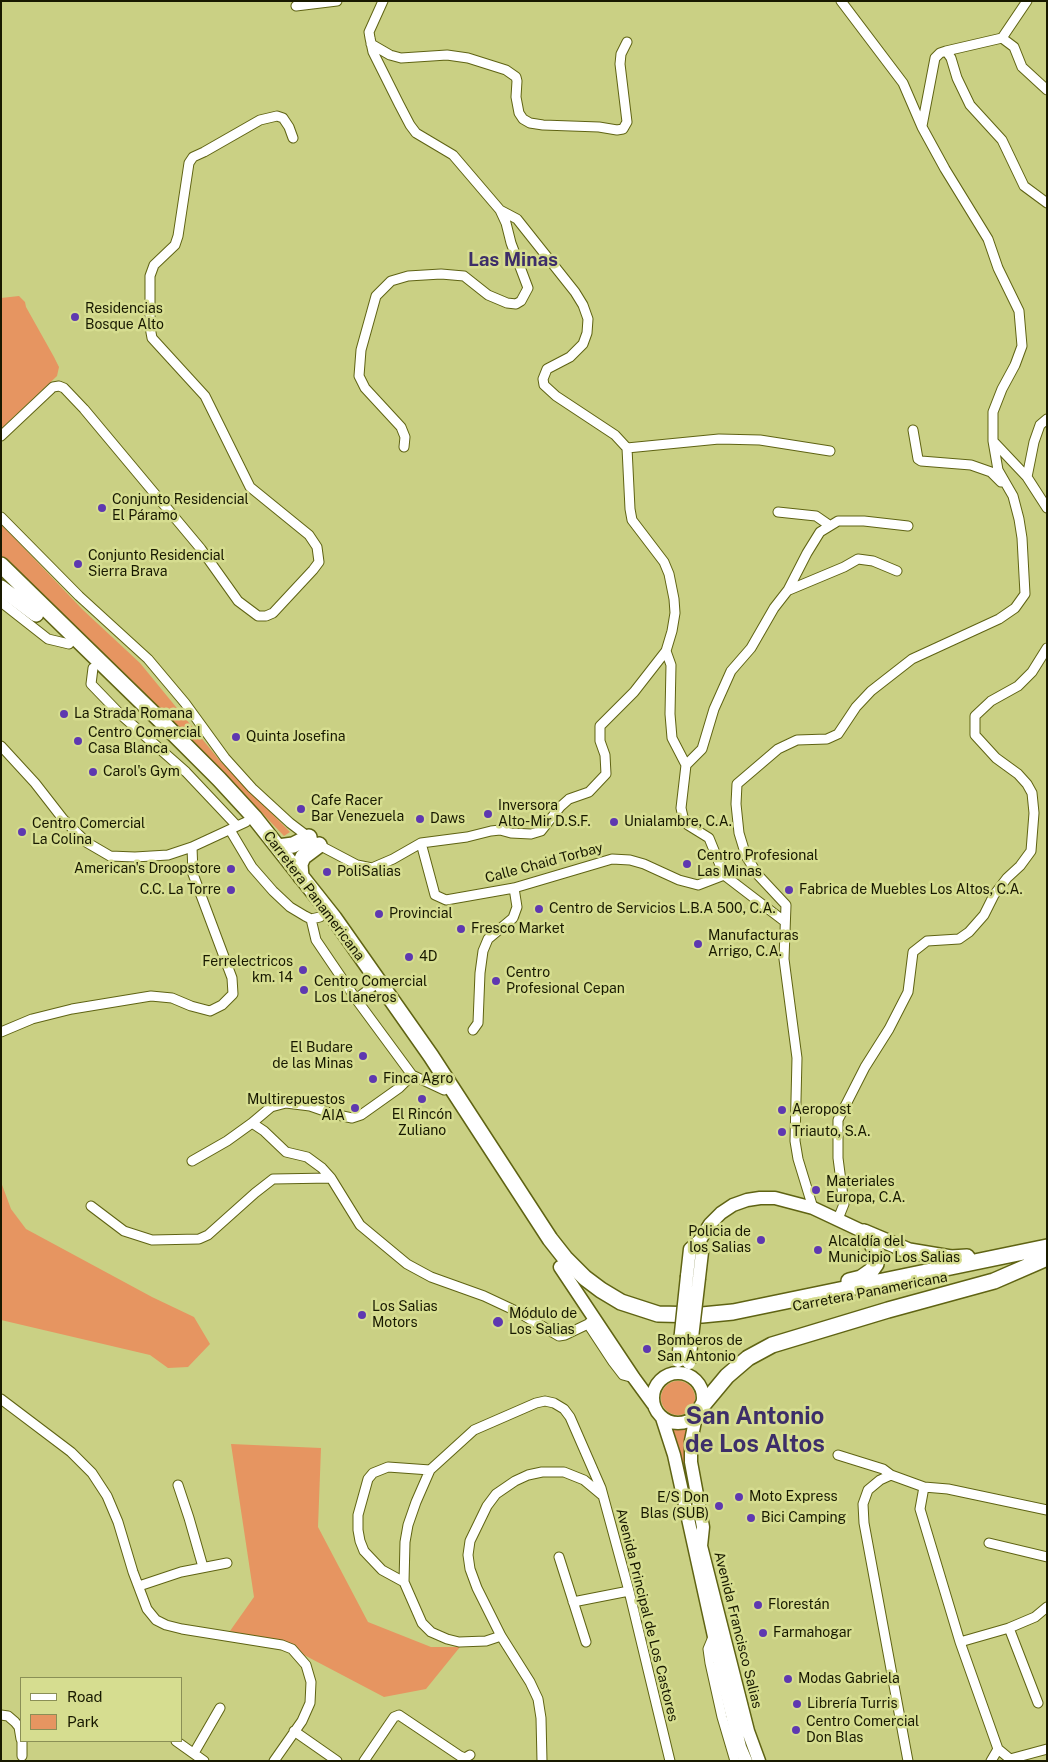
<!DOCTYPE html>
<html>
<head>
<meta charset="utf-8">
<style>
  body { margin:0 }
  #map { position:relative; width:1048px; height:1762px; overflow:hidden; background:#cad084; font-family:"Public Sans",sans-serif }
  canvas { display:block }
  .frame { position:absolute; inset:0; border:2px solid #181900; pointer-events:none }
  .legend { position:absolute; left:20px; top:1677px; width:162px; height:65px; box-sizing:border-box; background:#d6dd90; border:1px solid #8a8f56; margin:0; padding:6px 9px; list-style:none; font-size:15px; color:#181900 }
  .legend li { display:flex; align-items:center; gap:10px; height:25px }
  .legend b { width:25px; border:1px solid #8a8f56 }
</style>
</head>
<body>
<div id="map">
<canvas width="1048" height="1762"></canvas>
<div class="frame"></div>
<ul class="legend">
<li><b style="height:6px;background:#fff"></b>Road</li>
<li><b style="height:14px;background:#e69561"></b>Park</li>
</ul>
</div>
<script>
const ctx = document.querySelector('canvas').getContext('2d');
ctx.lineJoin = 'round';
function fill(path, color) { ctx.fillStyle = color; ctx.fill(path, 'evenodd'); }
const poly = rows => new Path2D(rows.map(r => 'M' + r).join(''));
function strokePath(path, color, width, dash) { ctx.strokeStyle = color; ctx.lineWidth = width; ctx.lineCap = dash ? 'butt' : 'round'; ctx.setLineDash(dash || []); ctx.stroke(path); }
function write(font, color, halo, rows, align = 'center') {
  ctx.font = font + ' "Public Sans",sans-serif'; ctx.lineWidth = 5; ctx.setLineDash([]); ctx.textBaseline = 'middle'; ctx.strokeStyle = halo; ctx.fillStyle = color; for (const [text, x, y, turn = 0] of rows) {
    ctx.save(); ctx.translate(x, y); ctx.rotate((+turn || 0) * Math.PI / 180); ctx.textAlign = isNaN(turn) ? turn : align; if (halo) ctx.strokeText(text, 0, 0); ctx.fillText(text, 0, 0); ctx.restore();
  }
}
fill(poly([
  [19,296,25,302,26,307,54,357,59,367,57,376,1,429,1,298],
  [1,524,83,610,140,663,221,762,290,832,284,836,220,769,101,657,15,572,1,558],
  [1,1182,11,1209,26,1229,152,1297,194,1317,210,1344,188,1367,168,1368,150,1355,1,1320],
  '661 1398a17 17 0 1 1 34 0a17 17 0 1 1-34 0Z',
  [690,1425,691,1486,693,1512,685,1478,667,1426,683,1428],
  [231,1444,321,1448,318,1527,368,1622,431,1647,460,1647,426,1689,384,1697,306,1656,230,1631,254,1597]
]), '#e69561');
const street = poly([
  [383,1,369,32,370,38,373,52,399,104,410,125,416,133,453,155,500,210,506,223,511,243,528,288,521,301,516,304,507,303,488,295,464,276,441,274,408,276,391,281,376,296,361,350,359,376,365,388,401,427,405,437,404,447],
  [296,6,337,1],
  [1002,38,1014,47,1022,67,1047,90],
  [371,44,390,55,401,58,447,55,468,58,506,70,516,77,517,81,516,97,519,113,523,119,530,123,543,125,599,127,617,130,623,129,627,122,620,64,621,54,627,42],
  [946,51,1002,38,1027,1],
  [922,126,935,58,940,53,946,51,951,58,957,78,970,105,1002,140,1024,186,1047,203],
  [913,430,918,459,921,461,971,465,991,472,1001,482],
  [1,436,53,387,59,386,64,388,84,409,201,549,238,601,258,616,266,616,273,613,313,570,319,562,317,547,309,535,250,487,205,396,152,338,150,327,150,276,154,265,175,245,178,236,189,163,193,157,204,152,260,120,277,116,283,118,289,127,293,138],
  [993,441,1027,477,1047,508],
  [627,448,719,439,760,440,830,451],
  [1027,477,1034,442,1040,425,1047,419],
  [778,512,816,516,829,525],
  [1,517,79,596,148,659,185,703,225,758,252,788,290,823,319,845,357,865,372,868,393,859,421,843,467,837,491,831,500,830,511,833,531,834,541,831,560,807,569,799,589,792,606,774,605,755,600,741,600,726,634,692,666,651,672,631,675,613,674,599,669,574,664,562,632,520,630,509,627,448,615,435,556,396,544,385,543,379,547,369,570,357,583,344,587,333,588,319,583,305,575,292,517,219,500,210],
  [789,590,844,567,858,559,873,561,897,571],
  [1,602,48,639,69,644],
  [666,651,671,665,670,714,672,738,686,765],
  [93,668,91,684,119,713,186,772,237,826],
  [1,746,35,783,63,819,86,842,110,856,135,857,168,855,192,847],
  [230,830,252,867,273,891,290,907,305,916,311,919,320,917],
  [421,843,435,895,446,900,514,888,612,859,630,860,644,864,679,880,698,885,724,875,784,921],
  [724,875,709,838,688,825,683,817,681,808,686,765,702,749,714,709,731,671,751,648,774,608,788,590,807,553,820,532,838,521,864,521,908,526],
  [311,919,316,940,356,999,412,1075],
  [356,999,372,987],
  [473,1030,478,1023,480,973,483,951,488,939,513,918,517,907,514,888],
  [1,1032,32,1019,72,1009,151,996,172,998,191,1006,210,1011,222,1005,233,994,232,978,193,874,192,847,246,822],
  [444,1090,412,1075,399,1088,361,1115,352,1118,333,1114,310,1106,286,1103,271,1107,252,1123,264,1131,286,1152,307,1157,322,1168,331,1178,360,1225,407,1264,431,1277,484,1296,516,1311,559,1336,565,1335,588,1324,594,1319],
  [192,1161,227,1141,252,1123],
  [91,1206,124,1231,152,1240,199,1239,208,1235,255,1193,273,1179,331,1178],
  [813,1208,798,1159,795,1141,797,1058,784,959,786,905,758,875,746,856,739,833,736,804,737,784,778,749,797,740,827,739,838,734,856,707,871,691,912,659,999,619,1015,608,1025,594,1022,538,1019,519,1013,496,998,470,993,441,993,412,1002,389,1015,365,1022,346,1019,311,998,268,988,239,945,169,922,127,903,83,841,1],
  [838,1219,844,1204,838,1158,838,1120,865,1067,889,1029,908,992,913,952,927,941,959,939,969,932,984,915,994,895,1007,878,1020,866,1031,851,1034,813,1032,793,1027,784,1018,774,996,758,975,735,975,716,991,701,1018,686,1032,672,1047,648],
  [588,1324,613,1362,623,1375,634,1378],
  [1,1399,71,1452,92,1473,107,1496,118,1522,133,1572,147,1609,156,1620,166,1625,182,1629,282,1645,292,1649,306,1665,311,1682,310,1703,302,1721,274,1761],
  [838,1455,883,1469,891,1475],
  [178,1485,189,1518,203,1567],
  [924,1487,920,1509,960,1642,998,1749,1010,1759,1047,1749],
  [989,1543,1047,1557],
  [559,1557,586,1642],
  [404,1582,382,1570,364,1551,360,1541,358,1530,358,1515,368,1479,373,1473,388,1467,430,1470],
  [139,1586,181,1572,227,1563],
  [573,1602,629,1591],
  [1009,1628,1038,1703],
  [501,1636,486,1641,459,1642,447,1639,431,1632,422,1623,404,1582,405,1542,408,1525,416,1502,430,1470,474,1430,536,1403,545,1401,554,1403,564,1409,570,1417,601,1488,629,1591,670,1761],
  [713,1637,708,1649,710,1663,722,1717,735,1761],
  [960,1642,1009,1628,1035,1617,1047,1607],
  [1,1715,8,1716,15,1722,19,1727,21,1739],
  [294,1731,337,1761],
  [22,1741,22,1756],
  [176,1741,204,1761],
  [194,1753,220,1708],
  [364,1761,394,1717,399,1715,460,1756,465,1758,470,1755],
  [542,1761,541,1718,538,1699,530,1682,501,1636,477,1588,470,1569,468,1555,470,1541,487,1506,496,1494,515,1481,528,1475,542,1472,564,1472,584,1480,602,1495],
  [908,1761,864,1523,863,1504,868,1490,880,1480,891,1475,924,1487,948,1489,1047,1510],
  [991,1761,998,1749]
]);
const secondary = poly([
  [560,1267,634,1378,653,1404],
  [687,1276,690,1249,700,1240,710,1224,721,1213,733,1205,747,1200,760,1198,775,1198,813,1208,864,1232],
  [699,1278,702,1252,700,1240],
  '653 1398a25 25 0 1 1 50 0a25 25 0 1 1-50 0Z',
  [696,1416,691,1441,691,1462,703,1527,701,1546,748,1731,759,1761],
  [662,1418,674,1455,724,1682,740,1747,746,1761]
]);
const primary = poly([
  [1,565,160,720,219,779,254,817,334,918,431,1056,550,1239,565,1258,585,1278,601,1290,621,1302,658,1314,702,1315,733,1312,1047,1247],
  [1,588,36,614],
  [278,847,293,845,309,837],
  [301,877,300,864,303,857,319,845],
  [864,1232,909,1251,951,1258,967,1257],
  [849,1281,861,1278,871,1271,876,1264,875,1249,864,1232],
  [702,1406,727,1376,748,1358,772,1345,888,1310,994,1281,1047,1258]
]);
strokePath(street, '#5f6313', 11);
strokePath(secondary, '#5f6313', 15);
strokePath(primary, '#5f6313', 18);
strokePath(street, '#fff', 9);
strokePath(secondary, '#fff', 12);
strokePath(primary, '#fff', 15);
const secondaryBridge = poly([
  [678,1361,687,1276],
  [689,1363,699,1278]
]);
strokePath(secondaryBridge, '#5f6313', 15, []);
strokePath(secondaryBridge, '#fff', 12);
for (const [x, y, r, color] of [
  [75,317,5,"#5e38b0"],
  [102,508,5,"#5e38b0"],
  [78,564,5,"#5e38b0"],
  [64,714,5,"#5e38b0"],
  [236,737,5,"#5e38b0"],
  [78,741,5,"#5e38b0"],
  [93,772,5,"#5e38b0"],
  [301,809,5,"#5e38b0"],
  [488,814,5,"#5e38b0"],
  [420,819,5,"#5e38b0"],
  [614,822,5,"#5e38b0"],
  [22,832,5,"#5e38b0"],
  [687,864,5,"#5e38b0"],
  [231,869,5,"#5e38b0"],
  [327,872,5,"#5e38b0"],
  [231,890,5,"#5e38b0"],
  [789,890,5,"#5e38b0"],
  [539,909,5,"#5e38b0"],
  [379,914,5,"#5e38b0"],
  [461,929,5,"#5e38b0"],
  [698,944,5,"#5e38b0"],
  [409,957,5,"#5e38b0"],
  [303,970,5,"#5e38b0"],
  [496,981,5,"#5e38b0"],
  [304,990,5,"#5e38b0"],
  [363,1056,5,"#5e38b0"],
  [373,1079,5,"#5e38b0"],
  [422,1099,5,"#5e38b0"],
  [355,1108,5,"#5e38b0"],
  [782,1110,5,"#5e38b0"],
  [782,1132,5,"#5e38b0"],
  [816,1190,5,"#5e38b0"],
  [761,1240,5,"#5e38b0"],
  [818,1250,5,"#5e38b0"],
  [362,1315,5,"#5e38b0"],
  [498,1322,6,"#5e38b0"],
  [647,1349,5,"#5e38b0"],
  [739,1497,5,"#5e38b0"],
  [719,1506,5,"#5e38b0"],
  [751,1518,5,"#5e38b0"],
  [758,1605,5,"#5e38b0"],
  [763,1633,5,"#5e38b0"],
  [788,1679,5,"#5e38b0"],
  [797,1704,5,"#5e38b0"],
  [796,1730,5,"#5e38b0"]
]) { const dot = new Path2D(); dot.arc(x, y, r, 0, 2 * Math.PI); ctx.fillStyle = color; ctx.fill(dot); strokePath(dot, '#d6dd90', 2); }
write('14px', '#181900', '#d6dd90', [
  ["Residencias",85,309],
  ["Bosque Alto",85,325],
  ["Conjunto Residencial",112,500],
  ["El Páramo",112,516],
  ["Conjunto Residencial",88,556],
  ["Sierra Brava",88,572],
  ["La Strada Romana",74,714],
  ["Centro Comercial",88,733],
  ["Casa Blanca",88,749],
  ["Quinta Josefina",246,737],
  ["Carol's Gym",103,772],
  ["Cafe Racer",311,801],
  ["Bar Venezuela",311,817],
  ["Inversora",498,806],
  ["Alto-Mir D.S.F.",498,822],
  ["Daws",430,819],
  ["Unialambre, C.A.",624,822],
  ["Centro Comercial",32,824],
  ["La Colina",32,840],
  ["Centro Profesional",697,856],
  ["Las Minas",697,872],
  ["American's Droopstore",221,869,"right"],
  ["PoliSalias",337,872],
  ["C.C. La Torre",221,890,"right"],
  ["Fabrica de Muebles Los Altos, C.A.",799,890],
  ["Centro de Servicios L.B.A 500, C.A.",549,909],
  ["Provincial",389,914],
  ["Fresco Market",471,929],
  ["Manufacturas",708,936],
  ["Arrigo, C.A.",708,952],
  ["4D",419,957],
  ["Ferrelectricos",293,962,"right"],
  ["km. 14",293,978,"right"],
  ["Centro",506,973],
  ["Profesional Cepan",506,989],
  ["Centro Comercial",314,982],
  ["Los Llaneros",314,998],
  ["El Budare",353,1048,"right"],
  ["de las Minas",353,1064,"right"],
  ["Finca Agro",383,1079],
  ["Multirepuestos",345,1100,"right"],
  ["AIA",345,1116,"right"],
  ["Aeropost",792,1110],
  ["El Rincón",422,1115,"center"],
  ["Zuliano",422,1131,"center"],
  ["Triauto, S.A.",792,1132],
  ["Materiales",826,1182],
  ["Europa, C.A.",826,1198],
  ["Policia de",751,1232,"right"],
  ["los Salias",751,1248,"right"],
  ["Alcaldía del",828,1242],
  ["Municipio Los Salias",828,1258],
  ["Los Salias",372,1307],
  ["Motors",372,1323],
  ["Módulo de",509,1314],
  ["Los Salias",509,1330],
  ["Bomberos de",657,1341],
  ["San Antonio",657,1357],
  ["Moto Express",749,1497],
  ["E/S Don",709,1498,"right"],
  ["Blas (SUB)",709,1514,"right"],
  ["Bici Camping",761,1518],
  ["Florestán",768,1605],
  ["Farmahogar",773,1633],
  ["Modas Gabriela",798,1679],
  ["Librería Turris",807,1704],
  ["Centro Comercial",806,1722],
  ["Don Blas",806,1738]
], 'left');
write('14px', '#181900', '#d6dd90', [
  ["Calle Chaid Torbay",544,863,-15],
  ["Carretera Panamericana",314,896,53],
  ["Carretera Panamericana",870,1292,-11],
  ["Avenida Principal de Los Castores",647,1615,76],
  ["Avenida Francisco Salias",738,1630,76]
]);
write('bold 19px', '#3d2e69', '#d6dd90', [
  ["Las Minas",513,260]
]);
write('bold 24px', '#3d2e69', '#d6dd90', [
  ["San Antonio",755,1417],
  ["de Los Altos",755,1445]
]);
</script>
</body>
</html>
